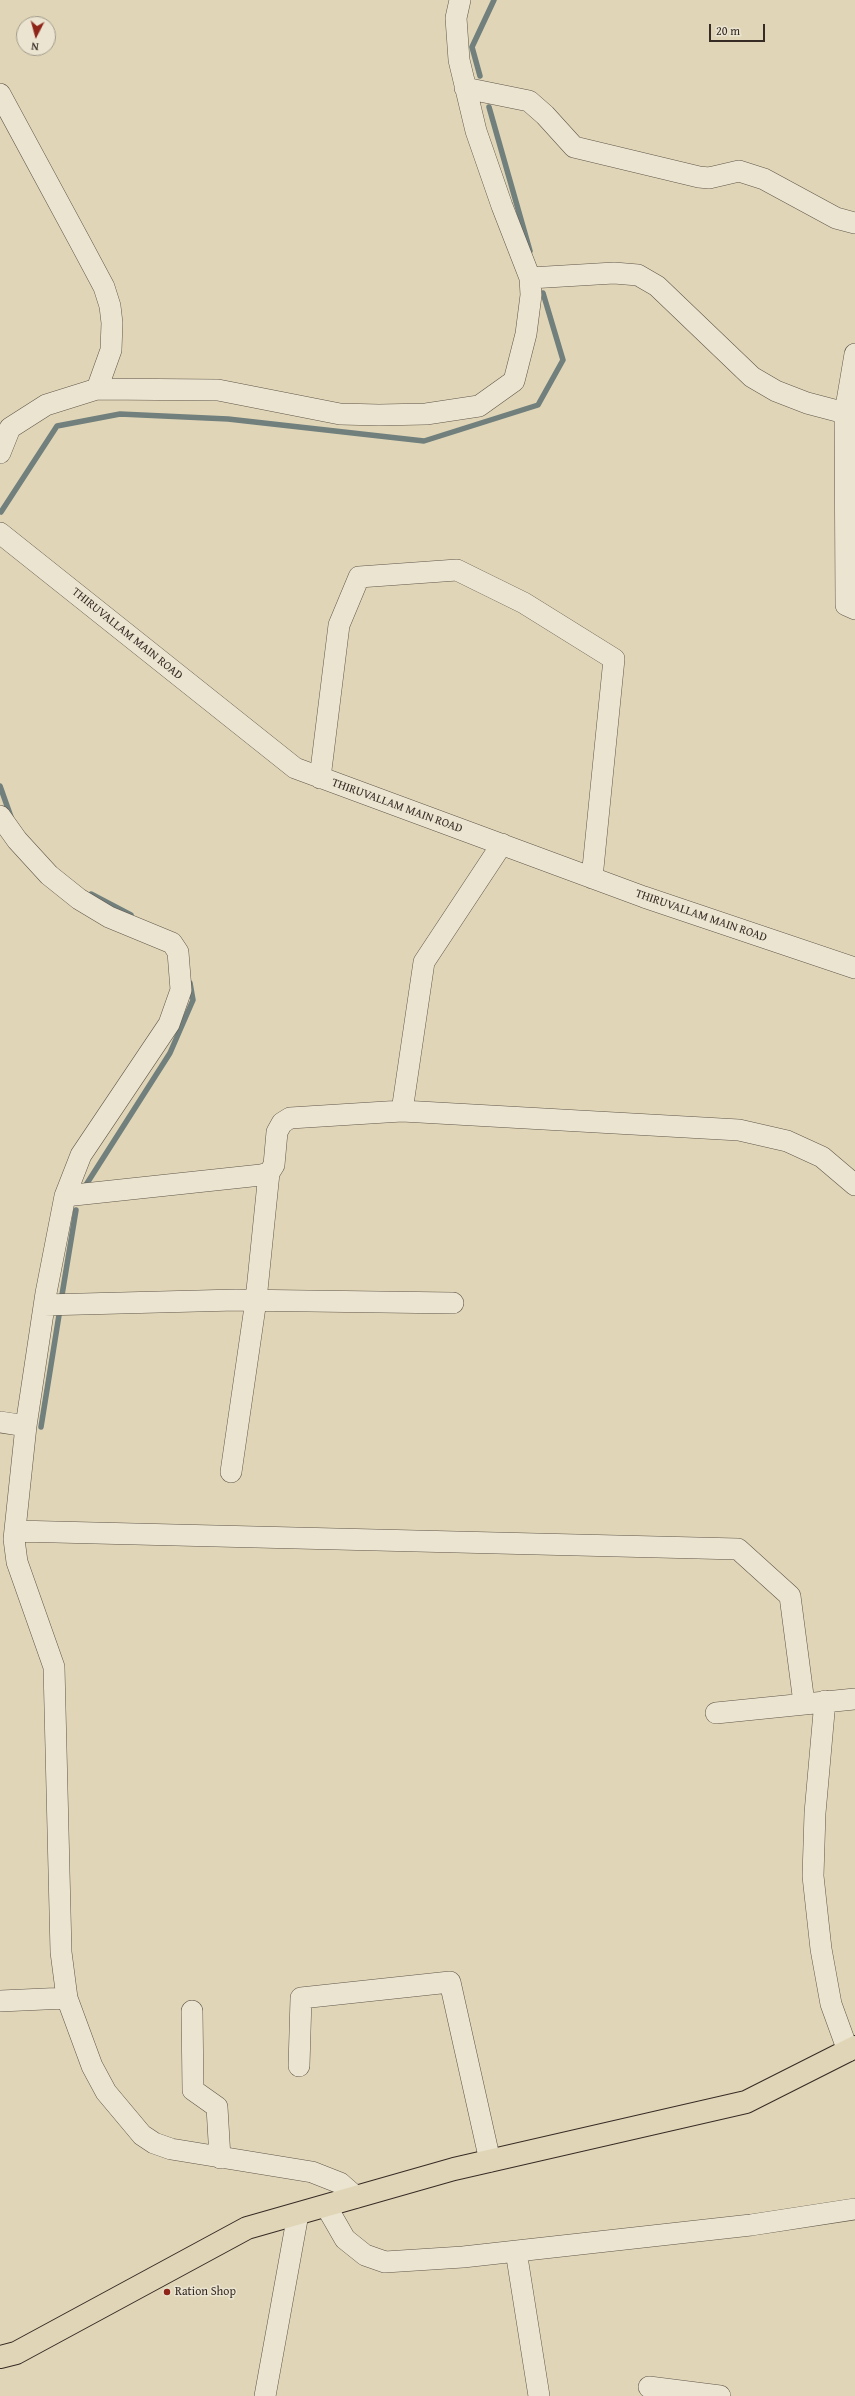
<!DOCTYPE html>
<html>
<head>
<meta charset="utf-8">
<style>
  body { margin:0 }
  #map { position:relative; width:855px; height:2396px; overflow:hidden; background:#e0d6b7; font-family:"Gentium Book Plus",serif }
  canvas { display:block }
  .north { position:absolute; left:16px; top:16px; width:40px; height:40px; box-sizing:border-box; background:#ebe4d0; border:1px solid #a39a8c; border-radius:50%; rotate:186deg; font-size:11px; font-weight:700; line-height:16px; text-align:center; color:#372b25 }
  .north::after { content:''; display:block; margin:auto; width:14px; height:18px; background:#8f2418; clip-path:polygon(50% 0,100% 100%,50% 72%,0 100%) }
  .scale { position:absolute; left:709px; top:24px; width:56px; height:18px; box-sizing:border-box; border:2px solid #372b25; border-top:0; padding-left:5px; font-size:12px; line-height:14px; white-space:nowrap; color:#372b25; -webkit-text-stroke:3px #ebe4d0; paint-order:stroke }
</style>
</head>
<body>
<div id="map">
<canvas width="855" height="2396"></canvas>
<div class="north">N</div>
<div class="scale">20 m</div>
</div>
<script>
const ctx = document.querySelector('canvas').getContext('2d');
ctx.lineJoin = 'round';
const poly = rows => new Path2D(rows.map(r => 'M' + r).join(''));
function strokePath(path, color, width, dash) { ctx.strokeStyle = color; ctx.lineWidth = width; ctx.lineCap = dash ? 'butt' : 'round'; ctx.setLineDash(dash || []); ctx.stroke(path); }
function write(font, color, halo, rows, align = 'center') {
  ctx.font = font + ' "Gentium Book Plus",serif'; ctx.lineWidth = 3; ctx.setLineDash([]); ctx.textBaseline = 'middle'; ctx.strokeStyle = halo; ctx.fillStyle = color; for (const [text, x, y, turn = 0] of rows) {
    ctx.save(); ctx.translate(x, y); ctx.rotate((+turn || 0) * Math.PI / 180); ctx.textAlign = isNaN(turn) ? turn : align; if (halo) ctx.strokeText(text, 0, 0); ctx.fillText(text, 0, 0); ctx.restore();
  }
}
strokePath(poly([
  [480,76,472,47,494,0],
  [489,107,530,251],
  [1,512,57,426,120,414,228,419,424,441,538,405,563,360,543,293],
  [0,786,11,817],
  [91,894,131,915],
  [84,1188,170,1053,193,1000,190,983],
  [61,1301,76,1210],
  [41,1427,60,1309]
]), '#717f7d', 5.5);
const minor = poly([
  [465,88,529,101,545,115,574,147,699,177,709,178,739,171,764,179,836,218,855,223],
  [0,94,80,242,104,287,110,306,112,323,111,350,97,389],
  [530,278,614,273,638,275,657,286,752,377,776,391,807,403,845,413,855,420],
  [855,354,845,413,846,605,855,609],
  [0,453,10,428,46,405,97,389,218,390,340,414,379,415,426,414,479,406,514,381,526,334,531,295,530,278,502,206,476,131,459,60,456,18,460,0],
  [0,533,295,768,644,897,855,968],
  [320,778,339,625,359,577,457,570,524,603,614,659,592,878],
  [0,816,17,840,49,875,79,899,109,917,172,943,178,952,181,990,169,1024,81,1155,65,1196,46,1293,26,1426,14,1539,17,1562,54,1667,61,1952,67,1998,92,2066,106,2092,142,2135,154,2143,171,2149,312,2172,340,2183,356,2197],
  [402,1111,424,962,502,844],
  [65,1196,261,1175,269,1173,274,1165,277,1132,282,1123,290,1118,402,1111,739,1130,787,1141,822,1157,855,1185],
  [44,1305,236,1300,453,1303],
  [0,1422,26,1426],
  [231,1472,256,1300,269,1173],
  [15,1531,738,1549,790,1596,804,1703],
  [825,1701,815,1813,813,1876,821,1949,831,2004,848,2051],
  [716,1713,855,1699],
  [0,2001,67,1998],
  [192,2011,193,2090,217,2107,220,2158],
  [299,2066,301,1998,450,1982,490,2161],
  [326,2206,345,2239,365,2255,385,2262,463,2257,751,2225,855,2209],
  [516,2251,539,2396],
  [649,2387,720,2396],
  [265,2396,298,2214]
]);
const major = poly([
  [0,2357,16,2353,247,2228,454,2169,746,2102,855,2047]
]);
strokePath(minor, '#61564a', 22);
strokePath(major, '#372b25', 24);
strokePath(minor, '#ebe4d0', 21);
strokePath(major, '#e0d6b7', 22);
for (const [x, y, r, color] of [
  [167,2292,4,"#8f2418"]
]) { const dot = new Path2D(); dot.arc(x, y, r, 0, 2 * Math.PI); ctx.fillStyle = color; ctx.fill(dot); strokePath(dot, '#ebe4d0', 1.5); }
write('12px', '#372b25', '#ebe4d0', [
  ["THIRUVALLAM MAIN ROAD",127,634,39],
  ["THIRUVALLAM MAIN ROAD",397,806,20],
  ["THIRUVALLAM MAIN ROAD",701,916,19]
]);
write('12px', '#372b25', '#ebe4d0', [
  ["Ration Shop",175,2292]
], 'left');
</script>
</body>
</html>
